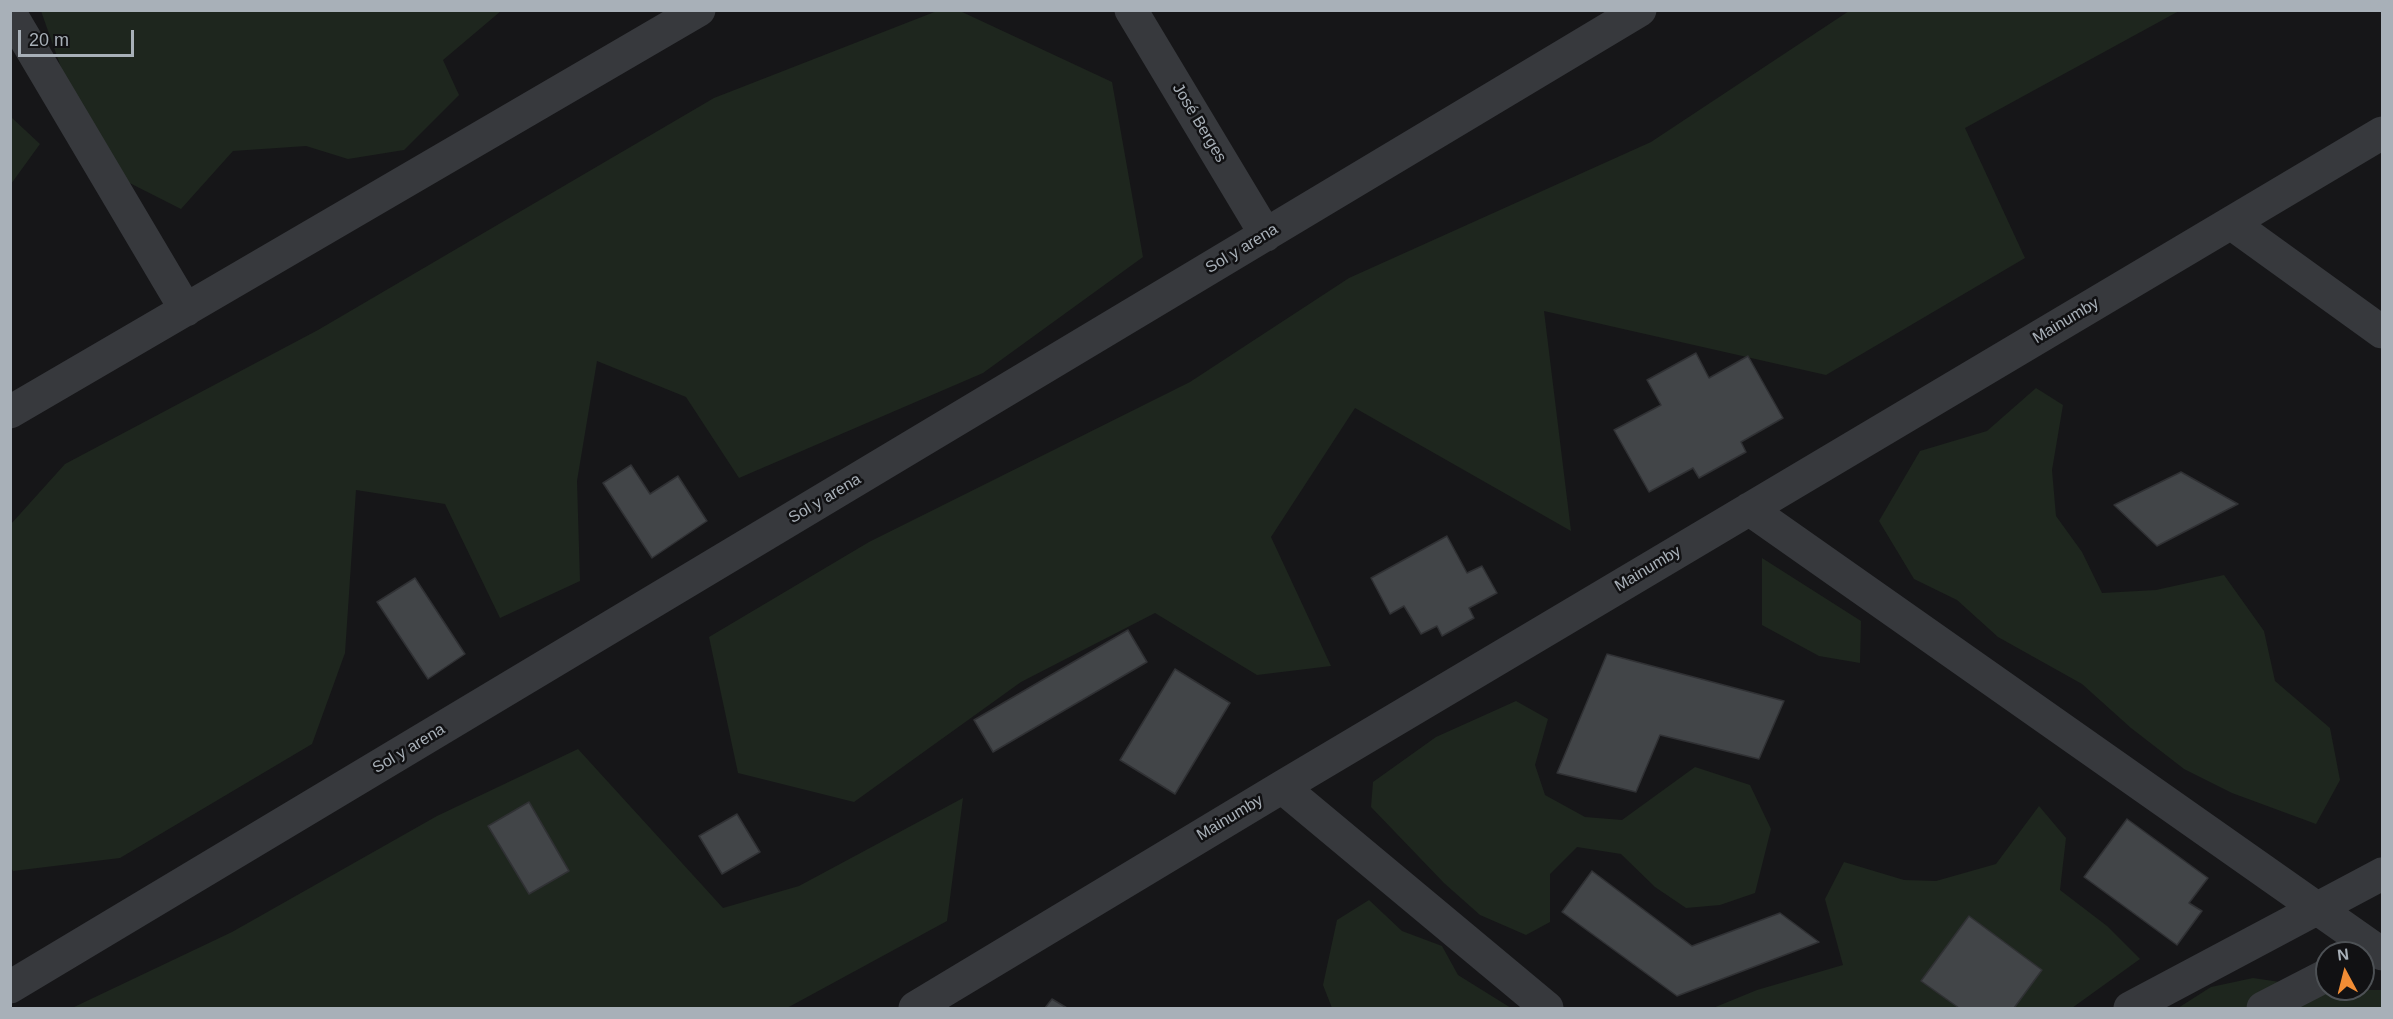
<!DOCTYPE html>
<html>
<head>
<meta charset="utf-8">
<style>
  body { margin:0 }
  #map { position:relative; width:2393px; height:1019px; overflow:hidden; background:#161618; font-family:Arial,sans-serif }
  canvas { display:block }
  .frame { position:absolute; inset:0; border:12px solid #a8b0b8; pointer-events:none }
  .north { position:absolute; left:2315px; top:941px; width:60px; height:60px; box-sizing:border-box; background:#111113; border:2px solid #4d5155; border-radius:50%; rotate:353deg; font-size:16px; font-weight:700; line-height:24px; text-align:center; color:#a8b0b8 }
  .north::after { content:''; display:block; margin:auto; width:21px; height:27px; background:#f18d35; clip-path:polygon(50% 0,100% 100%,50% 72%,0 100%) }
  .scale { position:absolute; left:18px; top:30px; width:116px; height:27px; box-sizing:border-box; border:3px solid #a8b0b8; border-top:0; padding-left:8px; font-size:18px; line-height:21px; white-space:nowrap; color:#a8b0b8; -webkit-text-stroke:4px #111113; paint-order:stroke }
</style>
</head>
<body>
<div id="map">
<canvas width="2393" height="1019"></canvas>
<div class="frame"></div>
<div class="north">N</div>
<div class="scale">20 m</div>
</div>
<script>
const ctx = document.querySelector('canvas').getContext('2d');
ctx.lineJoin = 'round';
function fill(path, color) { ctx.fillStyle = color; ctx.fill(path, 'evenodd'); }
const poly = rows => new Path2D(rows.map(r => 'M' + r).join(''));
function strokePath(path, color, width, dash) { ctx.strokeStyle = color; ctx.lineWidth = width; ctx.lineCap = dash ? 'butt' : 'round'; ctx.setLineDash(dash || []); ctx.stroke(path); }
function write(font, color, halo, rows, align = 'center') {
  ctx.font = font + ' Arial,sans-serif'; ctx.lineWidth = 5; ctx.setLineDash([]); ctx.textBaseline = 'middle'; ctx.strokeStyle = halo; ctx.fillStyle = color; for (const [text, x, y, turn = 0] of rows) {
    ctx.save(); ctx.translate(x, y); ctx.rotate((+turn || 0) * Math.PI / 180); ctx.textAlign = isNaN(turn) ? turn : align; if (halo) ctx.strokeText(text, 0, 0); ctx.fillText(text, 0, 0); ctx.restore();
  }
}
fill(poly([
  [41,11,501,11,443,60,459,95,404,150,348,159,306,146,233,151,181,209,96,166],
  [937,11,960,11,1112,82,1143,257,983,373,739,478,686,397,597,361,577,481,580,581,500,618,445,504,356,490,345,653,312,744,120,858,13,871,10,866,11,524,65,464,318,330,714,98],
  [1849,11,2179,11,1965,128,2025,258,1826,375,1544,311,1571,531,1355,408,1271,537,1331,666,1257,675,1155,613,1021,682,854,802,738,773,709,637,869,542,1190,382,1349,278,1651,142],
  [11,117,40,144,11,184],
  [2036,388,2063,405,2052,470,2056,516,2082,552,2102,593,2156,590,2224,575,2264,631,2275,681,2330,728,2340,780,2316,824,2232,793,2184,769,2131,728,2082,684,1998,637,1957,600,1914,579,1879,521,1920,451,1987,431],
  [1762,558,1861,621,1860,663,1819,656,1762,625],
  [1516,701,1548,719,1535,765,1545,795,1585,817,1622,820,1695,767,1750,785,1771,829,1755,893,1720,905,1686,908,1655,887,1621,854,1577,847,1550,874,1550,922,1526,935,1480,915,1444,883,1371,807,1373,782,1436,737],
  [578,749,723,908,799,886,963,798,947,921,787,1008,72,1008,232,932,437,816],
  [2039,806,2066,838,2060,890,2107,926,2140,959,2072,1008,1713,1008,1757,990,1843,965,1825,899,1844,862,1904,880,1936,881,1996,864],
  [1369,900,1402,931,1442,946,1458,975,1511,1008,1332,1008,1323,985,1337,920],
  [2253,978,2327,989,2363,987,2369,990,2382,990,2382,1008,2178,1008,2211,987]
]), '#1e261e');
const building = poly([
  [1696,353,1709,378,1748,356,1783,418,1741,442,1746,452,1699,478,1693,468,1649,492,1614,430,1661,405,1647,380,1696,353],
  [631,465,650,494,678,476,707,521,652,558,603,483,631,465],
  [2181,472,2238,504,2157,546,2114,505,2181,472],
  [1447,536,1467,573,1482,566,1497,593,1469,608,1474,618,1442,636,1437,626,1421,634,1404,606,1390,614,1371,578,1447,536],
  [415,578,465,654,428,679,377,602,415,578],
  [1128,630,1147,662,993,752,974,720,1128,630],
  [1607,654,1784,701,1759,759,1660,735,1636,792,1557,773,1607,654],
  [1175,669,1230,703,1175,794,1120,760,1175,669],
  [529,802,569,871,529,894,488,826,529,802],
  [737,814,760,852,722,874,699,836,737,814],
  [2127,819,2208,878,2189,903,2202,911,2177,945,2084,877,2127,819],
  [1592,871,1692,946,1780,913,1819,942,1677,996,1562,912,1592,871],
  [1969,916,2042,970,2014,1008,1959,1008,1921,981,1969,916],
  [1052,999,1067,1008,1045,1008,1052,999]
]);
fill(building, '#424548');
strokePath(building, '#303134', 1.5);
strokePath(poly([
  [1131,10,1266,235],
  [10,13,186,310],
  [2231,223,2382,332],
  [10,412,699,10],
  [1749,509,2382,954],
  [1282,787,1547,1008],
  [10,987,1640,10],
  [915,1008,1282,787,2382,133],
  [2130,1008,2382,874],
  [2263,1008,2327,975]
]), '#37393d', 33);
write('16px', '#a8b0b8', '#111113', [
  ["José Berges",1199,123,59],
  ["Sol y arena",1242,249,-31],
  ["Mainumby",2066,321,-31],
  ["Sol y arena",825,499,-31],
  ["Mainumby",1648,569,-31],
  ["Sol y arena",409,749,-31],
  ["Mainumby",1230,818,-31]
]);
</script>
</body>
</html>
